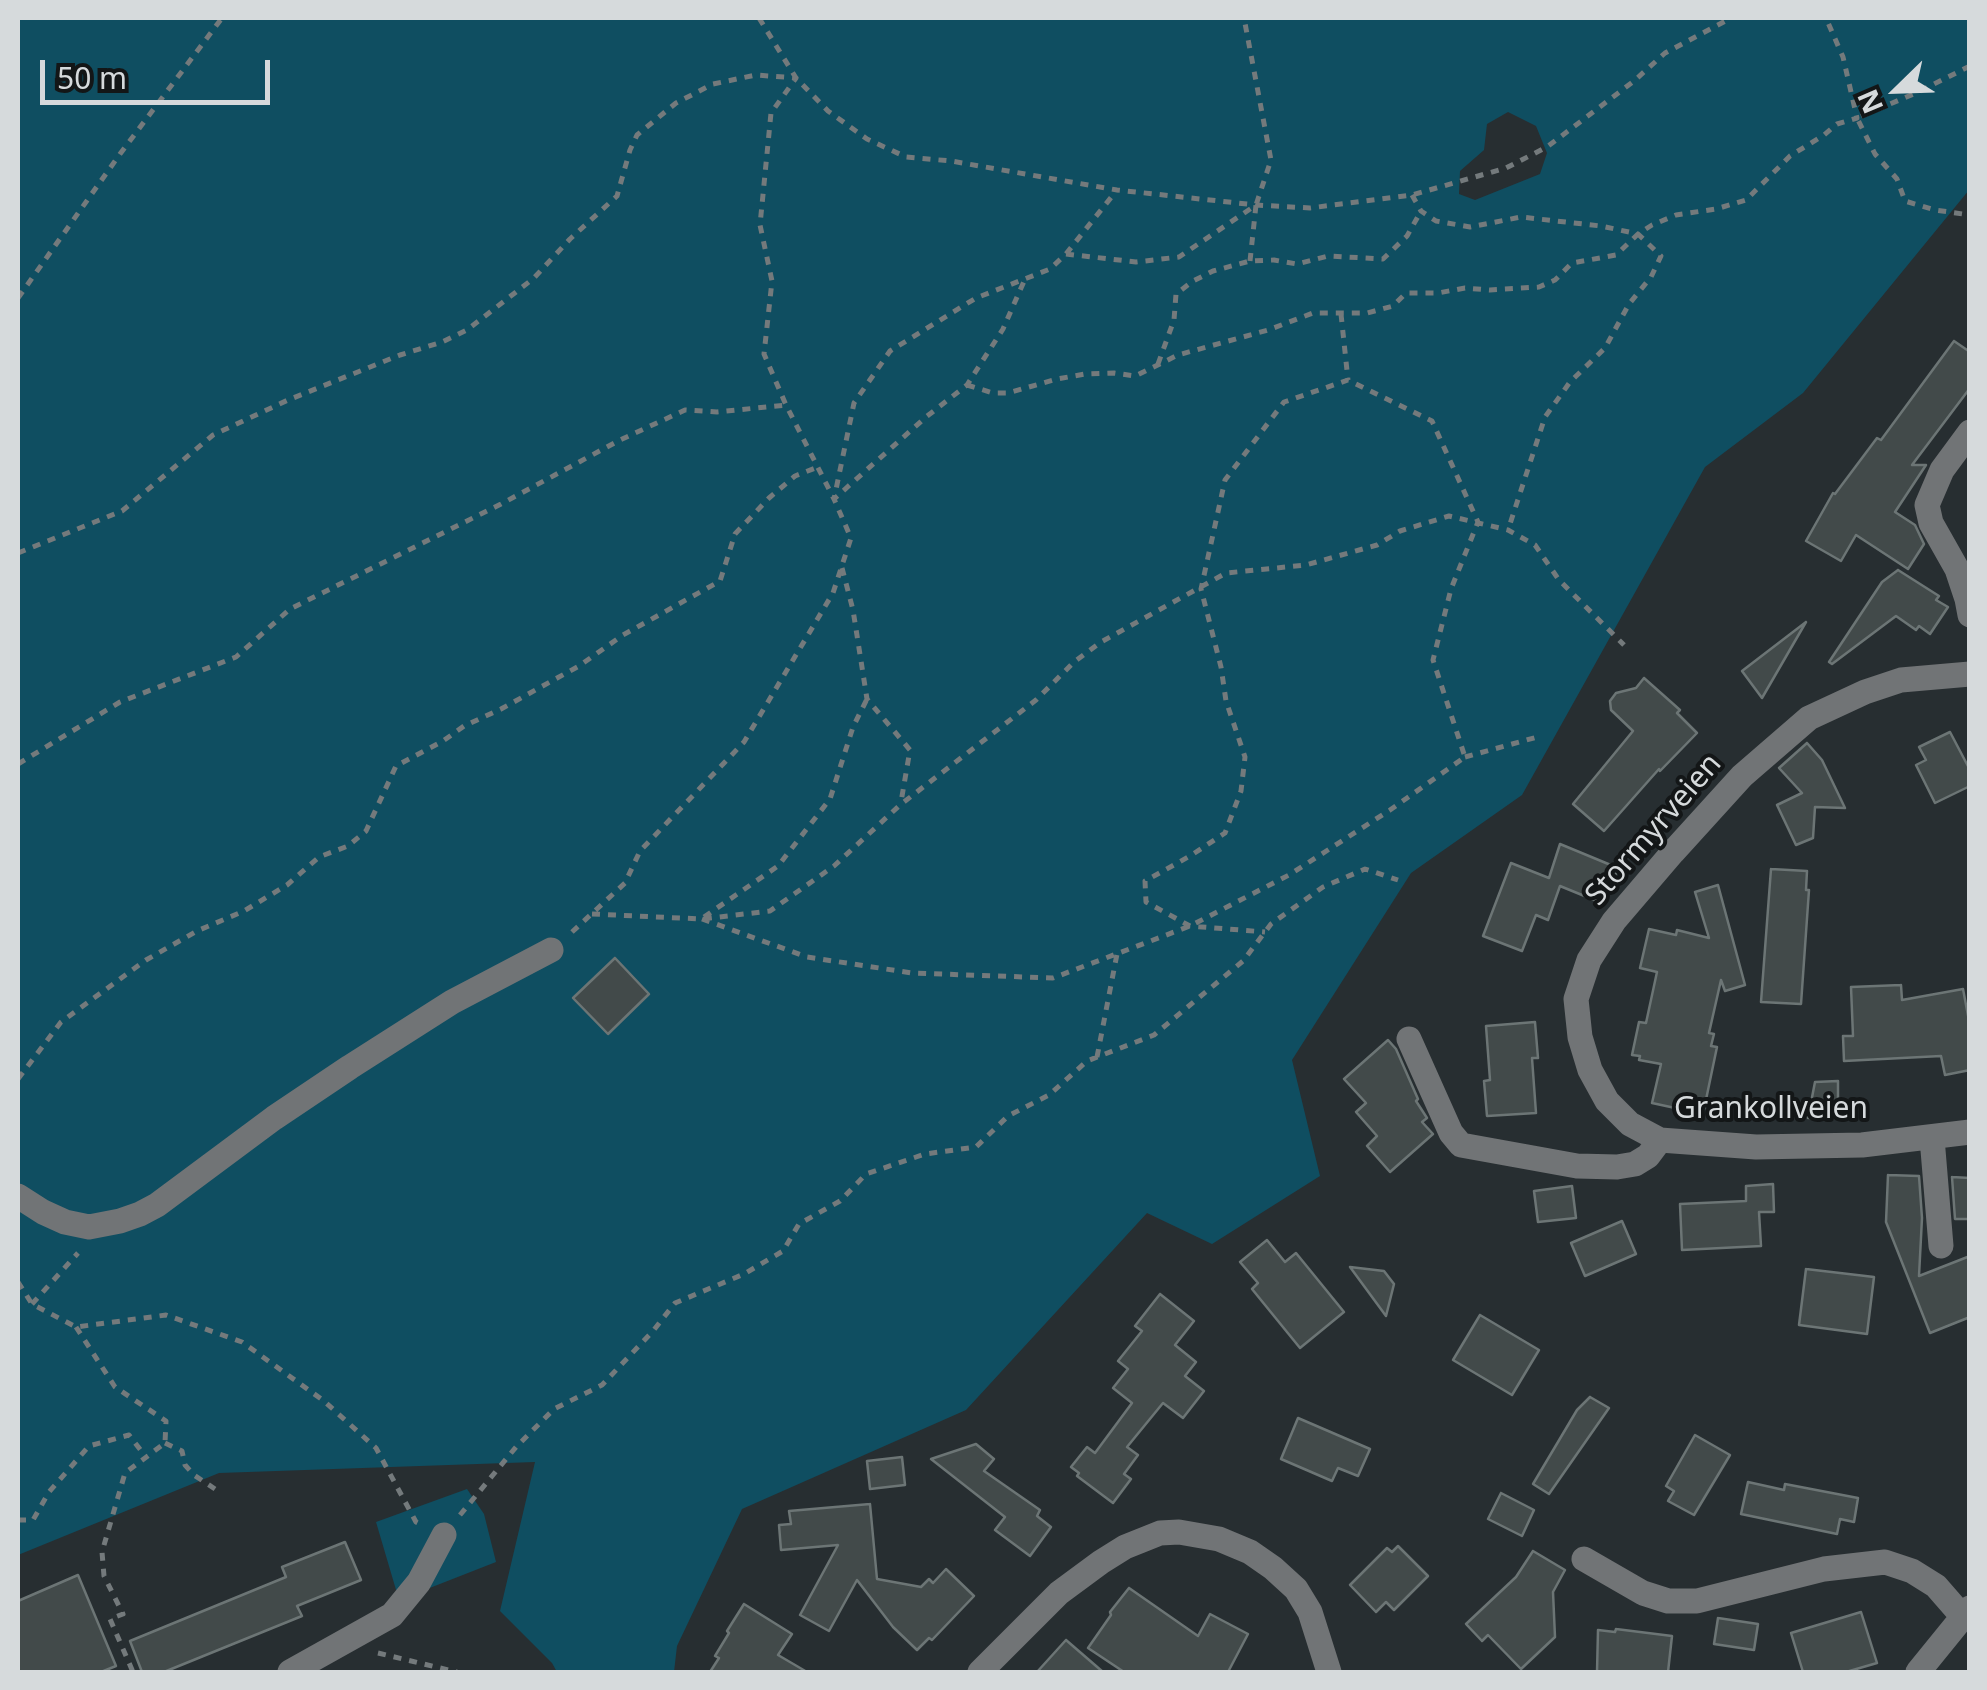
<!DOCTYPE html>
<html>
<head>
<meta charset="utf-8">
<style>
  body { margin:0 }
  #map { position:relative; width:1987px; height:1690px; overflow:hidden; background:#272e31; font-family:"Noto Sans",sans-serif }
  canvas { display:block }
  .frame { position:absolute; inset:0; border:20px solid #d6dadc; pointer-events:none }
  .north { position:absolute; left:1847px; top:40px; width:100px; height:100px; -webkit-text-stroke:8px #131617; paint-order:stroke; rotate:247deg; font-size:28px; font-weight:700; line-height:40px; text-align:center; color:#d6dadc }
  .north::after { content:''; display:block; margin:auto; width:35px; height:45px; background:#d6dadc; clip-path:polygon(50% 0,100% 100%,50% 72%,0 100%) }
  .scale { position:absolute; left:40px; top:60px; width:230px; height:45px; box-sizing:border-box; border:5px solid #d6dadc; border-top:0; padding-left:12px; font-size:30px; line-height:35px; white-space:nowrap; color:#d6dadc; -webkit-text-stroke:8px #131617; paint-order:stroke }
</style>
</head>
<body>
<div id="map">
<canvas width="1987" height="1690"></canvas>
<div class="frame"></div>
<div class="north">N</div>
<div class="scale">50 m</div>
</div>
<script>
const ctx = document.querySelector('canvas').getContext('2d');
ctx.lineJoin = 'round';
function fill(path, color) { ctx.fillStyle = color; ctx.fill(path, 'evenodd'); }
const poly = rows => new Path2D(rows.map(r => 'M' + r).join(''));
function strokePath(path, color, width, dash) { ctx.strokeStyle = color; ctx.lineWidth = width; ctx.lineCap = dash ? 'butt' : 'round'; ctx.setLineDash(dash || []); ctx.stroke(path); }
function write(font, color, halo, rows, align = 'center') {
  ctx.font = font + ' "Noto Sans",sans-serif'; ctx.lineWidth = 8; ctx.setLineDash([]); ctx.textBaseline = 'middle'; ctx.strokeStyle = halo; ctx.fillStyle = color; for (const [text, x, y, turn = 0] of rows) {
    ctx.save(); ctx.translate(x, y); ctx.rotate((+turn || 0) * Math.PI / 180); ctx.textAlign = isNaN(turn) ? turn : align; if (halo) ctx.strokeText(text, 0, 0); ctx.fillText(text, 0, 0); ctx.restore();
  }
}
fill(poly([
  [18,18,1969,18,1969,190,1803,393,1705,467,1522,795,1411,873,1292,1060,1320,1176,1212,1244,1147,1213,966,1410,742,1509,677,1646,674,1672,557,1672,552,1663,500,1611,535,1462,219,1473,18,1555],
  [1508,112,1536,126,1547,153,1540,174,1475,200,1459,194,1460,171,1484,150,1487,124],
  [467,1489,484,1514,496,1562,399,1600,376,1522]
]), '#0f4e61');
const building = poly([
  [1954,341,1970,352,1970,388,1912,465,1926,465,1895,512,1915,525,1924,544,1908,569,1856,535,1841,561,1806,541,1833,493,1835,494,1877,438,1881,440,1954,341],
  [1898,570,1939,596,1936,600,1948,607,1930,634,1919,626,1916,630,1896,616,1832,664,1829,662,1882,582,1898,570],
  [1806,622,1762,698,1742,671,1806,622],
  [1644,678,1680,710,1677,713,1697,733,1660,771,1659,769,1604,831,1573,804,1633,731,1611,710,1610,701,1616,693,1636,688,1644,678],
  [1950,732,1970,770,1970,786,1935,803,1916,765,1926,760,1919,747,1950,732],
  [1807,743,1822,760,1845,808,1815,807,1813,838,1796,845,1777,805,1802,793,1779,768,1807,743],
  [1560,844,1618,868,1604,904,1560,886,1548,920,1536,915,1522,951,1483,936,1511,863,1549,878,1560,844],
  [1771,869,1807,871,1806,890,1809,890,1801,1004,1761,1002,1771,869],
  [1718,885,1745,985,1725,991,1721,980,1709,1033,1714,1034,1711,1046,1717,1047,1703,1114,1652,1103,1661,1064,1639,1060,1640,1056,1632,1055,1639,1022,1646,1023,1657,972,1640,968,1649,929,1676,935,1677,930,1709,938,1695,892,1718,885],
  [615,958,649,994,608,1034,573,998,615,958],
  [1901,985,1902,1000,1963,989,1970,1026,1970,1070,1945,1075,1941,1056,1844,1061,1843,1036,1853,1036,1851,987,1901,985],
  [1535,1022,1538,1058,1532,1058,1536,1113,1487,1116,1484,1081,1490,1080,1486,1026,1535,1022],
  [1388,1040,1396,1049,1418,1099,1416,1101,1427,1118,1422,1122,1433,1134,1390,1172,1367,1146,1377,1136,1356,1112,1366,1103,1344,1079,1388,1040],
  [1838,1081,1838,1118,1808,1118,1815,1082,1838,1081],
  [1888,1175,1919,1176,1922,1218,1919,1276,1970,1256,1970,1317,1930,1333,1886,1222,1888,1175],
  [1952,1177,1970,1178,1970,1219,1955,1219,1952,1177],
  [1773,1184,1774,1212,1759,1212,1761,1246,1682,1250,1680,1204,1746,1201,1746,1186,1773,1184],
  [1572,1186,1576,1218,1538,1222,1534,1191,1572,1186],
  [1622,1221,1636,1254,1585,1276,1571,1243,1622,1221],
  [1267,1240,1285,1262,1296,1253,1344,1312,1300,1348,1252,1289,1258,1283,1240,1262,1267,1240],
  [1350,1267,1384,1271,1394,1284,1386,1316,1350,1267],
  [1806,1269,1874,1277,1867,1334,1799,1325,1806,1269],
  [1160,1294,1194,1321,1175,1345,1196,1362,1185,1376,1204,1391,1183,1418,1163,1403,1127,1447,1138,1455,1124,1474,1131,1479,1113,1503,1077,1476,1079,1473,1071,1467,1087,1447,1095,1453,1132,1403,1113,1388,1128,1369,1118,1361,1142,1331,1135,1326,1160,1294],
  [1480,1315,1539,1350,1512,1395,1453,1360,1480,1315],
  [1590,1397,1609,1408,1549,1494,1533,1484,1577,1410,1590,1397],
  [1298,1418,1370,1449,1358,1476,1338,1468,1332,1481,1281,1459,1298,1418],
  [1695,1435,1730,1455,1694,1515,1668,1501,1674,1491,1666,1486,1695,1435],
  [976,1444,994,1459,984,1471,1040,1510,1037,1516,1051,1527,1030,1556,995,1530,1005,1517,931,1459,976,1444],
  [902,1457,905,1485,870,1489,867,1461,902,1457],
  [1748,1482,1784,1490,1785,1484,1858,1498,1854,1522,1840,1519,1837,1534,1741,1514,1748,1482],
  [1501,1493,1534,1510,1522,1536,1488,1519,1501,1493],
  [870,1504,877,1579,921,1587,929,1579,933,1583,946,1569,974,1596,932,1640,929,1638,917,1650,893,1627,857,1580,829,1631,800,1615,838,1545,781,1550,779,1525,791,1524,789,1511,870,1504],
  [345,1542,361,1580,297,1606,302,1616,164,1672,142,1672,130,1641,286,1577,282,1567,345,1542],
  [1398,1546,1428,1576,1394,1610,1386,1602,1376,1612,1350,1585,1387,1548,1392,1552,1398,1546],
  [1533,1551,1565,1570,1553,1592,1555,1637,1521,1669,1488,1635,1482,1641,1466,1624,1516,1577,1533,1551],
  [78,1575,116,1666,101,1672,18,1672,18,1601,78,1575],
  [1129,1588,1198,1636,1210,1614,1248,1634,1228,1672,1124,1672,1088,1648,1111,1615,1110,1612,1129,1588],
  [744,1604,792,1634,778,1655,807,1672,710,1672,719,1658,715,1656,729,1633,727,1631,744,1604],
  [1861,1612,1877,1663,1846,1672,1803,1672,1791,1633,1861,1612],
  [1718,1618,1758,1624,1754,1650,1714,1644,1718,1618],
  [1616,1629,1672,1636,1668,1672,1597,1672,1598,1630,1615,1632,1616,1629],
  [1066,1640,1103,1672,1037,1672,1066,1640]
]);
fill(building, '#424a4a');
strokePath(building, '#6c7575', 2.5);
strokePath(poly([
  [759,18,796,78,828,111,867,139,906,157,951,161,1117,190,1256,205,1310,208,1412,195,1506,168,1547,147,1634,81,1665,53,1731,18],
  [1970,66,1916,93,1857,118,1875,154,1897,179,1905,201,1935,210,1970,215],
  [1412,195,1421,211,1436,221,1470,227,1521,217,1601,226,1638,234,1661,256,1651,277,1629,304,1605,348,1570,382,1545,417,1508,530],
  [1066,254,1136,262,1179,257,1256,205,1271,160,1244,18],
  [1250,261,1256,205],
  [18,298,120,154,222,18],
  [1341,314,1348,380],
  [1158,364,1174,320,1176,294,1193,281,1213,271,1250,261,1274,260,1297,264,1328,256,1383,259,1407,236,1421,211],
  [967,385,993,393,1008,393,1057,379,1085,374,1114,373,1135,376,1178,355,1268,330,1313,313,1367,313,1393,306,1406,293,1438,293,1465,288,1490,290,1539,287,1555,280,1572,263,1616,255,1638,234,1652,225,1676,215,1716,209,1746,200,1790,156,1824,135,1837,124,1857,118,1843,57,1826,18],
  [18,553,122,511,213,435,288,400,400,355,442,342,467,330,534,278,570,239,617,196,630,150,637,135,676,103,713,84,756,75,796,78,771,113,760,225,772,281,764,354,786,405,834,499,926,417,967,385,1003,329,1025,279],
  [842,568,853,610,867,699,910,750,901,802],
  [1465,757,1541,736],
  [18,764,120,702,236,657,290,609,501,504,620,440,685,410,717,412,786,405],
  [592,914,702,919,770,911,834,866,900,805,1036,700,1074,662,1101,642,1226,573,1306,565,1377,545,1400,531,1449,516,1508,530,1535,545,1559,580,1624,645],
  [704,917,778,866,830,799,853,727,867,699],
  [702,919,807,957,912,973,1053,978,1190,926,1289,875,1390,810,1465,757,1433,660,1451,589,1478,522,1432,421,1348,380,1284,402,1225,480,1201,589,1221,667,1226,701,1245,757,1241,791,1225,833,1190,856,1145,881,1146,902,1190,926,1265,932],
  [572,932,625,883,640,851,744,742,833,593,851,538,834,499,854,403,890,351,976,298,1050,269,1066,254,1117,190],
  [1097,1057,1117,954],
  [18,1079,61,1022,146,960,197,931,244,911,287,885,319,857,348,846,366,831,396,766,443,741,464,726,501,709,579,666,623,635,720,581,735,534,769,498,795,476,818,467],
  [18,1282,32,1304,76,1327,166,1315,242,1342,324,1401,376,1448,416,1522,420,1524],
  [32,1304,78,1253],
  [76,1327,115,1387,166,1421,165,1443,125,1473,102,1552,104,1576,123,1614,110,1619,133,1672],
  [165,1443,182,1451,185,1465,194,1475,215,1489],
  [460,1515,516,1447,554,1409,602,1385,653,1331,675,1303,744,1274,783,1251,799,1224,840,1201,866,1174,925,1154,976,1147,1008,1116,1049,1095,1087,1061,1154,1035,1243,961,1271,924,1323,887,1365,869,1398,880],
  [18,1520,33,1520,49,1492,89,1446,129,1435,146,1457],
  [378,1653,457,1672]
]), '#747a7c', 5, [8, 8]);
strokePath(poly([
  [1970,432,1942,470,1927,505,1931,523,1957,569,1967,599,1970,615],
  [1970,674,1901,680,1865,692,1809,718,1742,776,1673,852,1614,921,1589,960,1576,999,1580,1037,1590,1070,1607,1101,1630,1124,1660,1140,1756,1147,1862,1145,1970,1132],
  [1409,1039,1451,1133,1461,1145,1577,1166,1617,1167,1635,1164,1648,1156,1660,1140],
  [1932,1138,1941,1246],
  [18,1196,43,1212,65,1222,89,1227,120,1221,140,1214,157,1205,274,1118,350,1067,452,1002,551,950],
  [1584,1559,1643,1593,1668,1601,1697,1601,1824,1569,1885,1562,1912,1571,1936,1586,1963,1617],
  [290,1672,392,1615,419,1582,444,1535],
  [980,1672,1059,1593,1101,1562,1125,1547,1160,1533,1179,1532,1219,1539,1250,1552,1273,1568,1296,1589,1310,1612,1329,1672],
  [1918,1672,1970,1608]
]), '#717476', 25);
write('30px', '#d6dadc', '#131617', [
  ["Stormyrveien",1654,830,-49],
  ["Grankollveien",1771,1109]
]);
</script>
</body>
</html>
